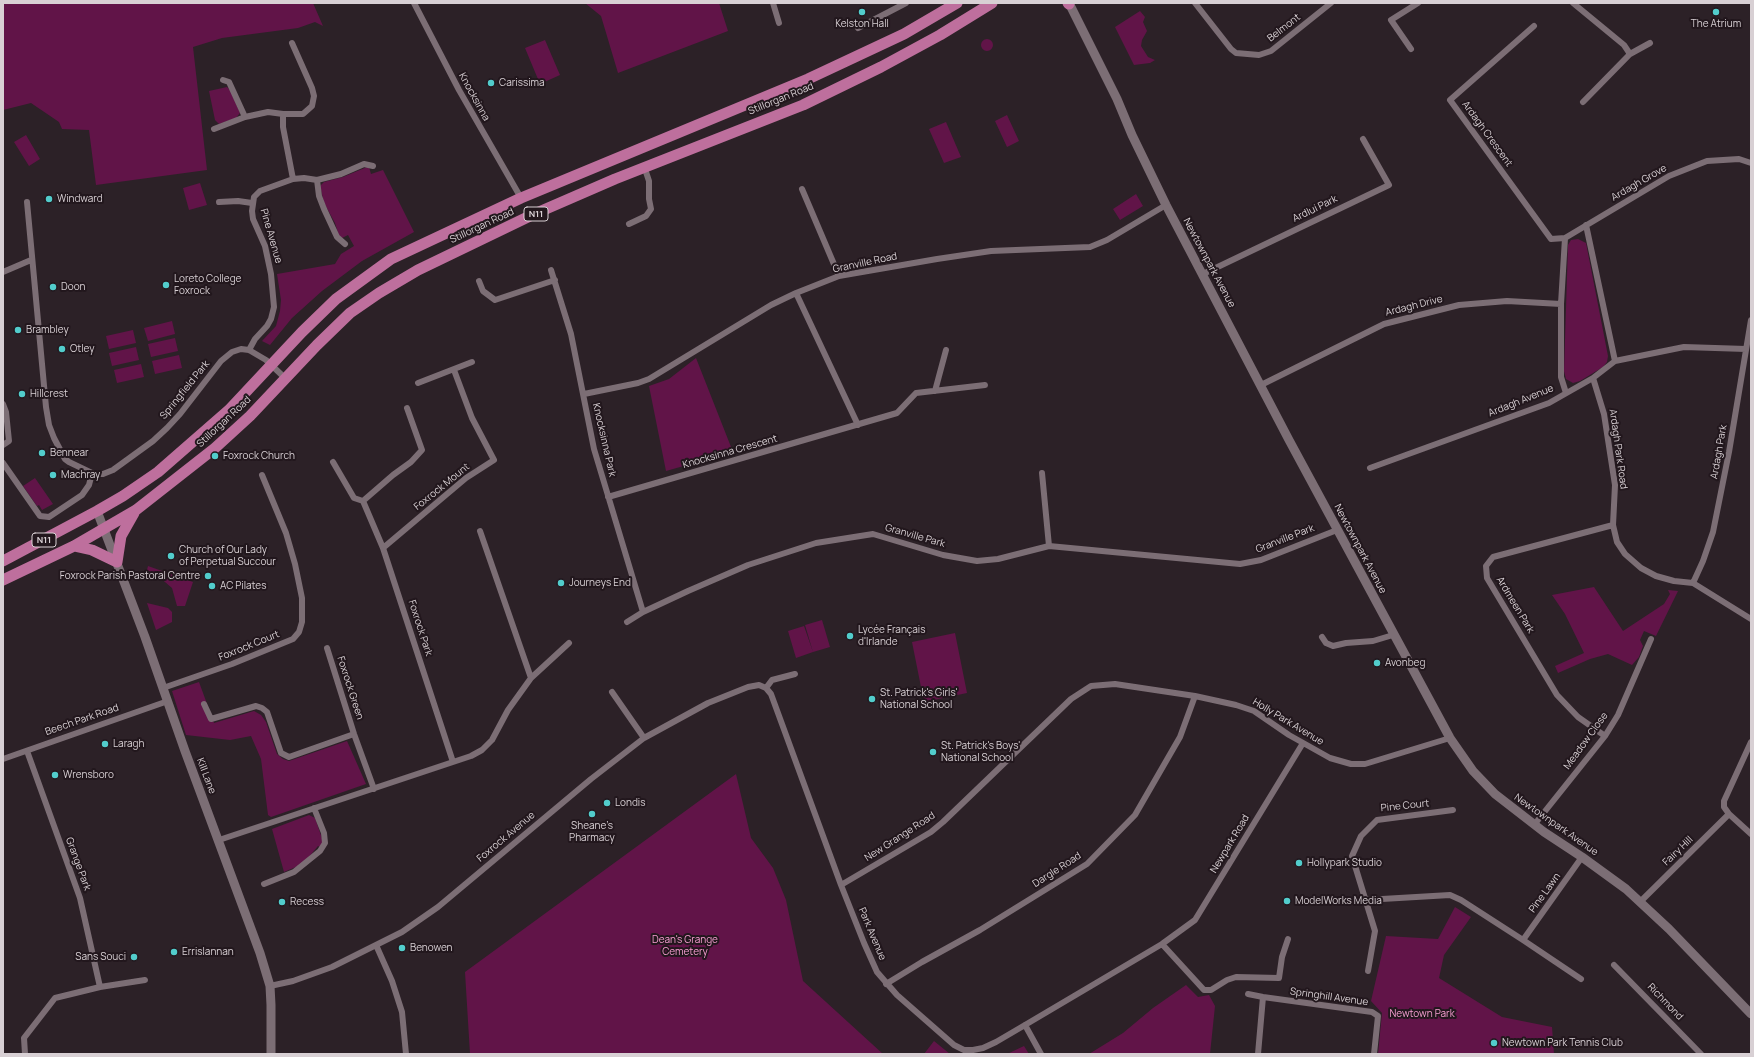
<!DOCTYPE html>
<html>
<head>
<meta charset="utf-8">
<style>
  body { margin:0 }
  #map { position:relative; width:1754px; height:1057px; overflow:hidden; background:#2c2127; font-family:Manrope,sans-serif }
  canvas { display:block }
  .frame { position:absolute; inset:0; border:4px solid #d8d0d4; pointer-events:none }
</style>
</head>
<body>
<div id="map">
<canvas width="1754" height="1057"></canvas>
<div class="frame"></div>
</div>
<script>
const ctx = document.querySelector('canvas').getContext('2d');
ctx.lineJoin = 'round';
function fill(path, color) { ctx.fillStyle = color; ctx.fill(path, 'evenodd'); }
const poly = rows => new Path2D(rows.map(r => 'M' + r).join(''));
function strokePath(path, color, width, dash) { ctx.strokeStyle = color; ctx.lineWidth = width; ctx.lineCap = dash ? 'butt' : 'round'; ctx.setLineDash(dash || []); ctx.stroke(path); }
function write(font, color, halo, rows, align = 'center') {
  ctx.font = font + ' Manrope,sans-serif'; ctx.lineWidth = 4; ctx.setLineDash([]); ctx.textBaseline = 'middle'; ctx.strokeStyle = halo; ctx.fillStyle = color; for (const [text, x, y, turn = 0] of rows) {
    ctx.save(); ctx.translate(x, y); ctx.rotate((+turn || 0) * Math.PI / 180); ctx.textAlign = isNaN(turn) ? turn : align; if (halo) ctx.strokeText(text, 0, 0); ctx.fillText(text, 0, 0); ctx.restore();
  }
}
fill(poly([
  [3,3,313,3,323,26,315,22,298,28,222,38,193,47,207,170,96,185,89,130,62,129,59,122,31,103,3,110],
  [585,3,719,3,728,31,618,73,601,16],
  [1140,11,1145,17,1143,22,1147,31,1142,40,1141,46,1148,57,1155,60,1150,63,1134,65,1115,27],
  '981 45a6 6 0 1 1 12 0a6 6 0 1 1-12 0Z',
  [545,40,560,75,540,84,525,48],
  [227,87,230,90,240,113,236,118,219,124,215,120,209,91],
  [1007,115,1019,141,1007,147,995,121],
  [946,122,961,157,944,163,929,129],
  [26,135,40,159,29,166,14,142],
  [367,167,369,167,371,174,383,170,414,232,362,261,322,291,292,318,270,345,262,341,276,326,280,311,281,300,277,274,335,264,341,254,354,246,348,235,342,238,339,236,335,223,324,203,320,186,324,182,343,177],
  [200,183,207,205,189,210,183,188],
  [1136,194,1143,206,1120,220,1113,209],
  [1578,239,1586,243,1608,356,1607,362,1603,367,1580,381,1573,383,1566,379,1564,371,1568,245,1571,240],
  [172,321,175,334,148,341,144,328],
  [133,330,136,343,109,349,106,336],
  [175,338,178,351,151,357,148,344],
  [136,347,139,360,112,366,109,353],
  [179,355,182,368,155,374,152,361],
  [696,358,733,452,666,471,649,386,669,379],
  [141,364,144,377,117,383,114,370],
  [35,478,53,504,42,510,39,505,37,506,23,486],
  [148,566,193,582,185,606,177,606,172,588,158,576,147,570],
  [1594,587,1623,631,1664,604,1670,594,1668,590,1678,591,1656,636,1644,631,1640,640,1643,646,1639,657,1632,665,1608,654,1590,659,1558,673,1555,666,1584,653,1565,614,1552,595],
  [147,603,168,608,172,612,172,622,156,630],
  [822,620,830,647,813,652,805,625],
  [804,626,813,652,796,658,788,631],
  [955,633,967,693,924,702,912,642],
  [199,682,214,723,254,711,261,715,266,722,277,754,283,759,289,761,347,741,366,784,271,817,268,815,261,759,251,736,230,740,186,735,172,691],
  [736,774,751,838,773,868,786,900,803,981,883,1054,470,1054,465,972],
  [309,815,315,818,323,841,320,847,318,846,303,864,284,872,272,829],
  [1455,907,1471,917,1444,955,1439,978,1502,1017,1552,1027,1554,1054,1378,1054,1382,1013,1371,1001,1386,936,1438,939],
  [1186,985,1198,997,1209,995,1215,1006,1210,1054,1089,1054,1123,1033,1153,1008],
  [934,1041,950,1054,924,1054],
  [1024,1046,1029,1054,1007,1054]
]), '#611448');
strokePath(poly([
  [414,3,459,90,521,198],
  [773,3,779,23],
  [1195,3,1231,49,1236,53,1259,55,1271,51,1331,3],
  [1573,3,1624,45,1630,54],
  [1534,26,1450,100,1551,239,1565,238],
  [858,28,906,3],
  [1411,49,1391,20,1418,3],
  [223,80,229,82,245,117],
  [1583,102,1630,54,1650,43],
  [283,114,283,127,293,179],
  [214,129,245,117,268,112,283,114,303,114,312,106,314,96,312,88,292,43],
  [317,180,319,196,324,209,337,237,345,244],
  [802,189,839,276],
  [27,202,46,407,49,425,54,438,65,459,69,462,94,474,103,474,113,470,153,441,167,428,180,414,221,361,232,352,241,349,249,350,266,360,286,379],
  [219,202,238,201,252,203],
  [629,224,646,216,651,209,649,199,649,181,644,166],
  [1586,225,1615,361],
  [1565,238,1669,176,1707,161,1739,159,1751,163],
  [1565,238,1561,304,1561,377,1566,393],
  [551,270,571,334,594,449,643,612],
  [3,272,31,260],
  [1203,274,1389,185,1363,139],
  [479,281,483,291,495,300,555,280],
  [796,293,858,425],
  [249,350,255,339,267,326,271,319,274,307,271,274,265,246,253,219,252,211,254,197,260,191,293,179,304,178,317,180,341,174,364,164,373,166],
  [1593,378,1604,414,1615,485,1613,525,1617,542,1625,554,1641,568,1656,576,1674,581,1693,583,1751,619],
  [418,383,472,362],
  [1261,385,1384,324,1459,305,1507,301,1561,304],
  [935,391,946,350],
  [584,394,638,383,649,379,771,305,796,293,839,276,937,259,991,251,1090,247,1107,240,1166,205],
  [3,404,6,412,9,441,3,445],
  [333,462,354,498,363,501,383,548,453,762],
  [3,463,40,516,49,517,82,495,89,485,92,473],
  [1370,468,1549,403,1593,378,1615,361,1684,347,1746,349],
  [1042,473,1049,546],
  [608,497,897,413,916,393,985,385],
  [363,501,393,475,411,462,422,450,407,408],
  [480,531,531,678],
  [383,548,466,478,494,460,472,418,454,370],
  [1693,583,1703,561,1713,532,1729,452,1751,320],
  [627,622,643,612,688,591,748,565,816,543,873,534,943,555,977,561,998,559,1049,546,1240,564,1261,560,1337,530],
  [1322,637,1326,643,1333,646,1346,643,1373,641,1393,635],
  [327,648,354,734,374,789],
  [163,688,232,664,293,639,299,632,302,622,302,598,295,564,286,533,262,475],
  [766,688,772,680,795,674],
  [612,692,644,738],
  [204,704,211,719,256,706,262,708,267,712,281,753,289,757,354,734],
  [1605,736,1578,717,1557,695,1487,578,1486,566,1493,557,1613,525],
  [1751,742,1724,801,1724,807,1729,814,1751,834],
  [27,751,80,898,100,987],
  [3,759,168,701],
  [1534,825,1605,736,1618,715,1651,639],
  [219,840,471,756,482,750,492,740,508,710,531,678,569,643],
  [264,884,294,872,320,851,325,843,324,833,314,808],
  [841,885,931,832,943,822,1071,699,1091,686,1115,684,1195,696,1236,705,1254,711,1289,735,1330,758,1351,764,1365,764,1450,738],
  [1365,900,1450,895,1461,900,1523,940,1581,979],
  [1640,902,1729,814],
  [1523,940,1582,857],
  [1162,944,1204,990,1211,990,1227,980,1236,977,1279,978,1282,957,1288,939],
  [376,945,392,981,402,1012,406,1054],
  [1614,965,1701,1054],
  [1368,971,1375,931,1352,856,1361,836,1377,820,1453,810],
  [886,984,922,962,980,930,1087,864,1135,815,1180,737,1195,696],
  [270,986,293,981,332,967,402,932,438,907,591,779,644,738,708,703,748,687,759,685,766,688,771,694,841,885,864,943,877,972,897,995,954,1045,964,1050,973,1050,983,1048,996,1042,1025,1025,1162,944,1195,920,1303,743],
  [1248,994,1263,997,1372,1012,1378,1016,1374,1054],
  [1025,1025,1041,1054],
  [25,1054,24,1038,55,998,100,987,145,980],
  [1258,1054,1263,997]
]), '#7c6e75', 6);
strokePath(poly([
  [1069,3,1117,99,1132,135,1166,205,1289,440,1450,738,1473,771,1495,794,1544,832,1582,857,1626,889,1669,929,1751,1014],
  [97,511,145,637,185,751,260,953,270,986,271,1005,271,1054]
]), '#7c6e75', 9);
strokePath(poly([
  [1068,3,1069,4],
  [74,546,92,550,117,562,121,536,134,513],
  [3,561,97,511,123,496,158,472,229,410,302,332,336,299,391,259,521,198,808,79,904,34,957,3],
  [3,580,74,546,136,510,215,448,250,416,317,345,350,313,379,293,418,270,532,215,615,179,803,105,881,67,940,35,992,3]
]), '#be6f9d', 11);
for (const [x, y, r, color] of [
  [862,12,4,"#52cdcc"],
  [1716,12,4,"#52cdcc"],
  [491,83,4,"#52cdcc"],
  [49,199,4,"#52cdcc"],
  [166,285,4,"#52cdcc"],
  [53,287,4,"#52cdcc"],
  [18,330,4,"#52cdcc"],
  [62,349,4,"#52cdcc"],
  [22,394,4,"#52cdcc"],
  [42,453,4,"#52cdcc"],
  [215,456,4,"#52cdcc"],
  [53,475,4,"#52cdcc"],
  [171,556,4,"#52cdcc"],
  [208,576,4,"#52cdcc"],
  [561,583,4,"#52cdcc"],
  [212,586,4,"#52cdcc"],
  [850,636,4,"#52cdcc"],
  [1377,663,4,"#52cdcc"],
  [872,699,4,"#52cdcc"],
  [105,744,4,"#52cdcc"],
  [933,752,4,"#52cdcc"],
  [55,775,4,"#52cdcc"],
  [607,803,4,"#52cdcc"],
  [592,814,4,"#52cdcc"],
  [1299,863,4,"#52cdcc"],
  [1287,901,4,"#52cdcc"],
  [282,902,4,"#52cdcc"],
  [402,948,4,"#52cdcc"],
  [174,952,4,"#52cdcc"],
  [134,957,4,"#52cdcc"],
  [1494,1043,4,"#52cdcc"]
]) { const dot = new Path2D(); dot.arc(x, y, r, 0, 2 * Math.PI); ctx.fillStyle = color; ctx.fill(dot); strokePath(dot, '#22171d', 1.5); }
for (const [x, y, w] of [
  [536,214,24],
  [44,540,24]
]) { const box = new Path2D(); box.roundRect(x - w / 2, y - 7, w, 14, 3); ctx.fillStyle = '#22171d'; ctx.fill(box); strokePath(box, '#d8d0d4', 1); }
write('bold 9px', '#d8d0d4', null, [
  ["N11",536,214],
  ["N11",44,540]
]);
write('10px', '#d8d0d4', '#22171d', [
  ["Kelston Hall",862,24,"center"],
  ["The Atrium",1716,24,"center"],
  ["Carissima",499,83],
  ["Windward",57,199],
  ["Loreto College",174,279],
  ["Foxrock",174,291],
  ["Doon",61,287],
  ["Brambley",26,330],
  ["Otley",70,349],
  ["Hillcrest",30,394],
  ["Bennear",50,453],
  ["Foxrock Church",223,456],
  ["Machray",61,475],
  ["Church of Our Lady",179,550],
  ["of Perpetual Succour",179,562],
  ["Foxrock Parish Pastoral Centre",200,576,"right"],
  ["Journeys End",569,583],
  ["AC Pilates",220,586],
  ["Lycée Français",858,630],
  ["d'Irlande",858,642],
  ["Avonbeg",1385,663],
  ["St. Patrick's Girls'",880,693],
  ["National School",880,705],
  ["Laragh",113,744],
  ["St. Patrick's Boys'",941,746],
  ["National School",941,758],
  ["Wrensboro",63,775],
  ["Londis",615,803],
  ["Sheane’s",592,826,"center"],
  ["Pharmacy",592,838,"center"],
  ["Hollypark Studio",1307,863],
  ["ModelWorks Media",1295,901],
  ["Recess",290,902],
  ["Benowen",410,948],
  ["Errislannan",182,952],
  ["Sans Souci",126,957,"right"],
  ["Newtown Park Tennis Club",1502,1043]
], 'left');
write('10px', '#d8d0d4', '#22171d', [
  ["Belmont",1284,28,-38],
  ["Knocksinna",474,97,61],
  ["Stillorgan Road",781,99,-22],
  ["Ardagh Crescent",1487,134,54],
  ["Ardagh Grove",1639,183,-30],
  ["Ardlui Park",1315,209,-26],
  ["Stillorgan Road",482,226,-25],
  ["Pine Avenue",271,236,74],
  ["Granville Road",865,263,-12],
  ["Newtownpark Avenue",1209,263,62],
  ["Ardagh Drive",1414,306,-14],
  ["Springfield Park",185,390,-51],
  ["Ardagh Avenue",1521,401,-22],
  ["Stillorgan Road",224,422,-43],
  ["Knocksinna Park",604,440,77],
  ["Ardagh Park Road",1618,449,82],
  ["Knocksinna Crescent",730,452,-16],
  ["Ardagh Park",1719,452,-80],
  ["Foxrock Mount",442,487,-39],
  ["Granville Park",915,536,16],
  ["Granville Park",1285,539,-21],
  ["Newtownpark Avenue",1360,549,62],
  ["Ardmeen Park",1515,605,59],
  ["Foxrock Park",420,628,72],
  ["Foxrock Court",249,646,-22],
  ["Foxrock Green",350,688,72],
  ["Beech Park Road",82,720,-19],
  ["Holly Park Avenue",1288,722,31],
  ["Meadow Close",1586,741,-54],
  ["Kill Lane",206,776,69],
  ["Pine Court",1405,806,-6],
  ["Newtownpark Avenue",1556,825,35],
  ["Foxrock Avenue",506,837,-40],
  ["New Grange Road",900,837,-33],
  ["Newpark Road",1230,844,-59],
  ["Fairy Hill",1678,851,-44],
  ["Grange Park",78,864,70],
  ["Dargle Road",1057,870,-33],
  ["Pine Lawn",1545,893,-54],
  ["Park Avenue",872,934,67],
  ["Springhill Avenue",1329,997,8],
  ["Richmond",1665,1002,46]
]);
write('10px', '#f89fd3', '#22171d', [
  ["Dean's Grange",685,940],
  ["Cemetery",685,952],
  ["Newtown Park",1422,1014]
]);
</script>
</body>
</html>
